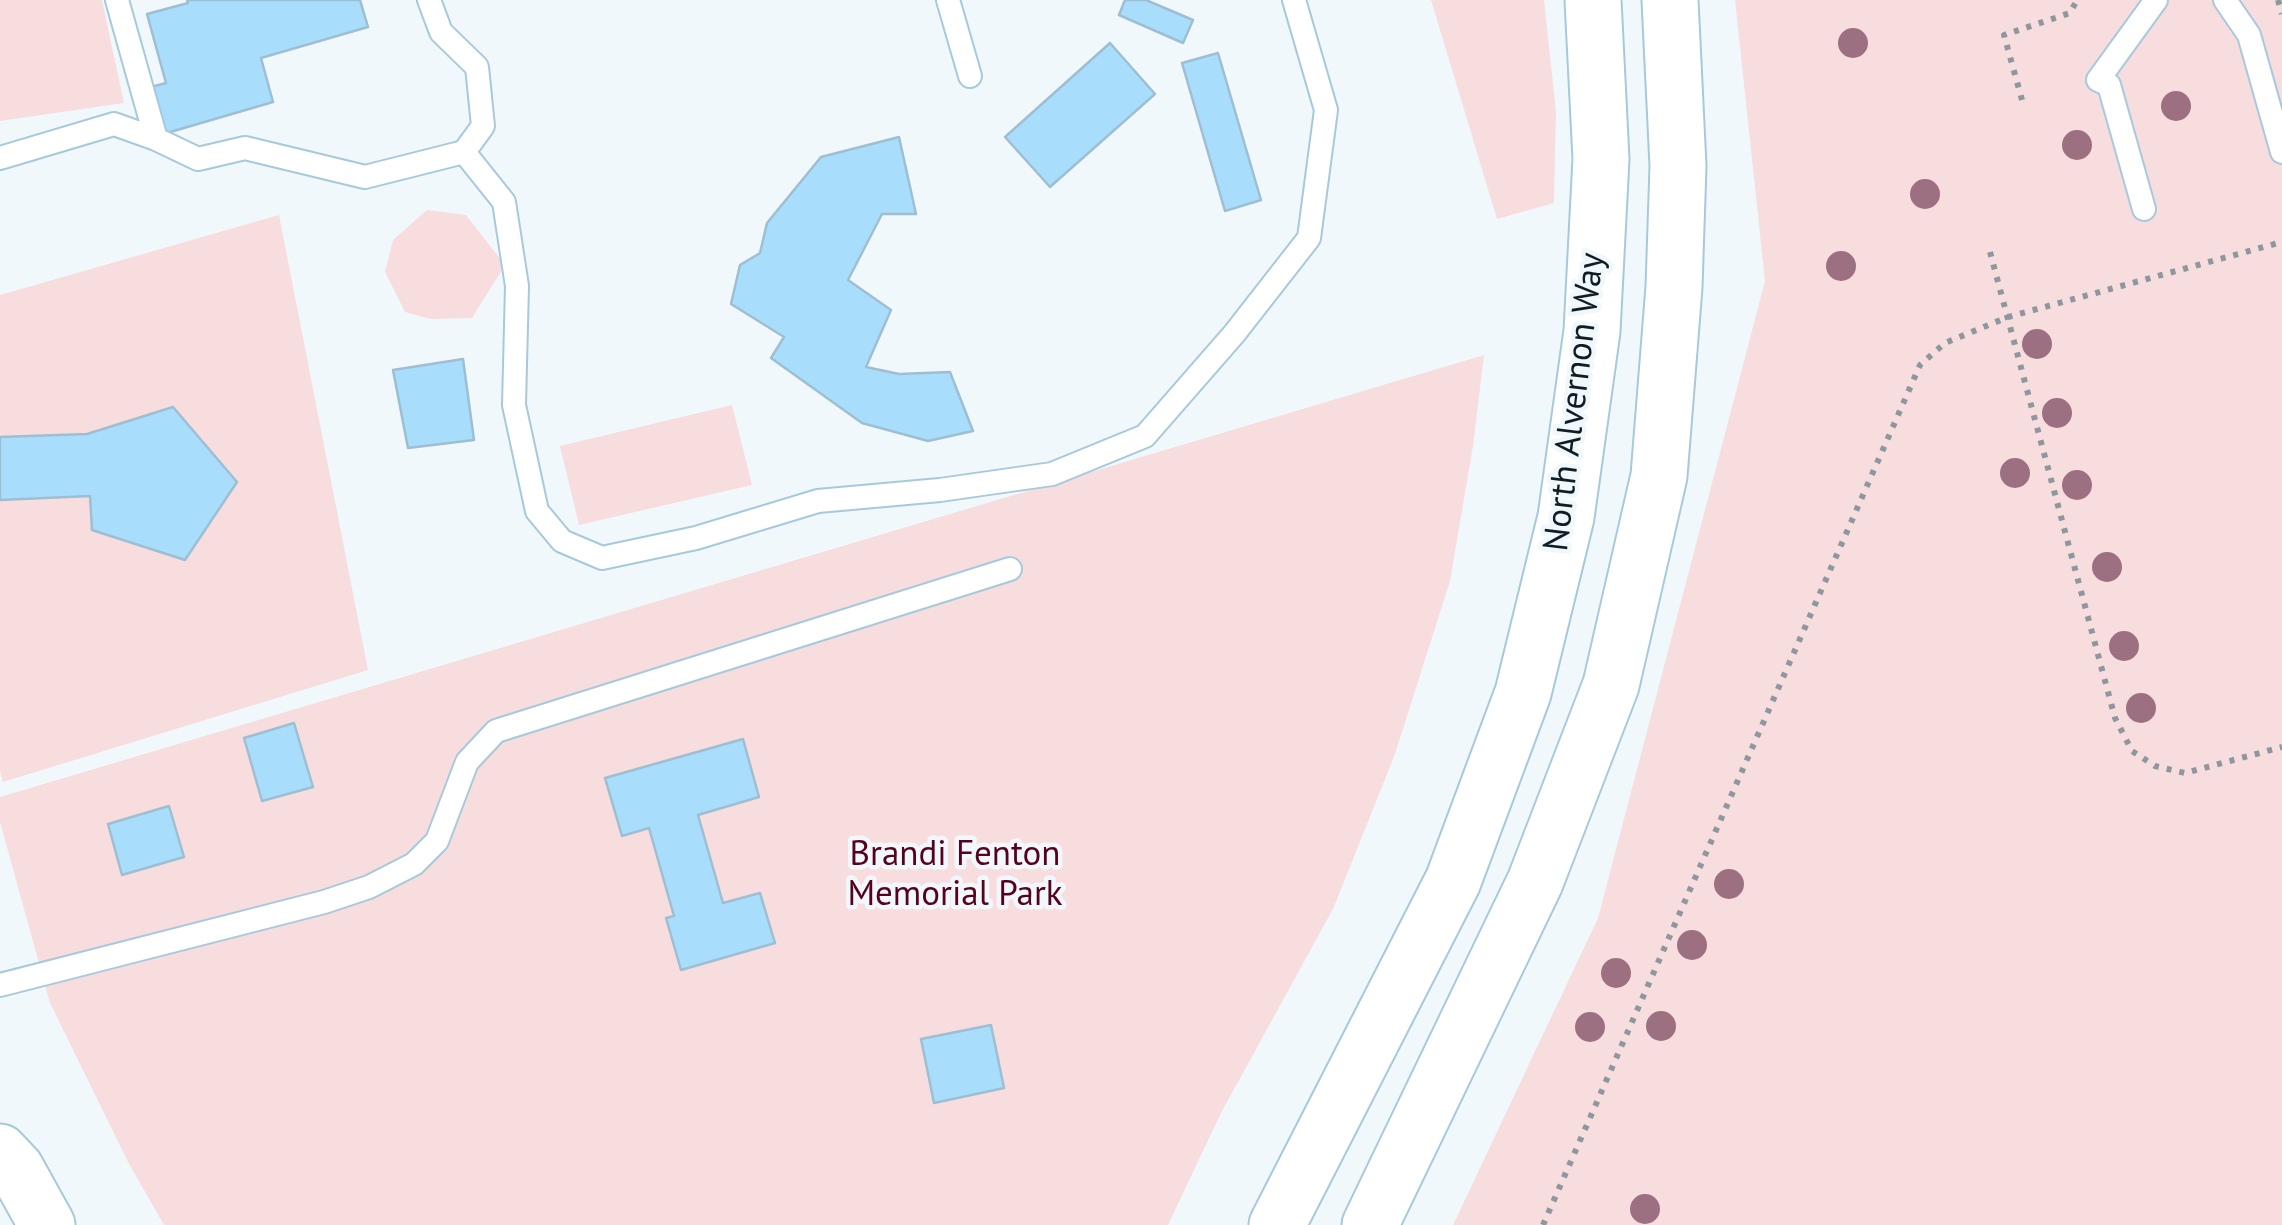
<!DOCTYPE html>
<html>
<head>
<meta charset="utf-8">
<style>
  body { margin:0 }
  canvas { display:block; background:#f1f8fc }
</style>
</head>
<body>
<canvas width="2282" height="1225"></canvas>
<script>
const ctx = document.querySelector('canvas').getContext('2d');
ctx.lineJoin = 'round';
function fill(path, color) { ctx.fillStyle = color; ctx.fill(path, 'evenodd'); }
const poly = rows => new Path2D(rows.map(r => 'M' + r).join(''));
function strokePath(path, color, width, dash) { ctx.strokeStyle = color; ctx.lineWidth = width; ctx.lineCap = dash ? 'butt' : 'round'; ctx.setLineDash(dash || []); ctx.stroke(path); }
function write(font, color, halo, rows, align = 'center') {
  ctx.font = font + ' "PT Sans",sans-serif'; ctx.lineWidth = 9; ctx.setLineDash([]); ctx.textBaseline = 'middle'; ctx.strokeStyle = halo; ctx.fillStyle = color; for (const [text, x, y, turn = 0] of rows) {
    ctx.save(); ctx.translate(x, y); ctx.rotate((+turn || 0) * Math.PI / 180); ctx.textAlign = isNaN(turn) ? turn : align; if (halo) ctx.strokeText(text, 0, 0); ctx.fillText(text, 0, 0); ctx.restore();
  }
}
fill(poly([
  [0,0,102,0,124,103,0,121],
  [1431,0,1544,0,1556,112,1554,203,1497,219],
  [1735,0,2282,0,2282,1225,1453,1225,1598,918,1765,281],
  [427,210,466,215,505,265,472,318,430,319,405,312,385,272,393,240],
  [279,215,368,670,3,782,0,771,0,295],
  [1484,355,1473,446,1450,581,1395,754,1333,909,1221,1113,1168,1225,164,1225,128,1162,50,1003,0,822,0,797],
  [732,405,752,485,579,525,560,446]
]), '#f8dddf');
const building = poly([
  [187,0,360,0,368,27,261,58,273,102,160,135,147,88,166,83,147,14,188,3,187,0],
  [1125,0,1146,0,1193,20,1183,43,1119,15,1125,0],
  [1110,43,1155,94,1050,187,1005,137,1110,43],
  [1218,53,1261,200,1225,211,1182,63,1218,53],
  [899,137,916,214,882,214,848,280,891,310,866,367,899,374,950,372,973,431,928,441,862,423,771,358,784,337,731,304,740,265,760,253,767,223,821,157,899,137],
  [463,359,474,440,408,448,393,370,463,359],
  [173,407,237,482,185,560,92,530,90,496,0,500,0,437,87,434,173,407],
  [294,723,313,787,262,801,244,738,294,723],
  [743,739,759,797,698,815,723,903,760,893,775,943,681,970,666,918,674,916,649,828,622,836,605,778,743,739],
  [169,806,184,857,122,875,108,824,169,806],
  [991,1025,1004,1088,934,1103,921,1039,991,1025]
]);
fill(building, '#a9ddfc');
strokePath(building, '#9ebfd2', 2.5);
const service = poly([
  [117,0,156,139],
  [948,0,970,76],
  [2225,0,2249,35,2282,152],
  [464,152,504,202,517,286,514,405,537,511,562,541,602,558,696,538,818,501,940,490,1052,474,1145,436,1234,334,1309,238,1326,110,1294,0],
  [0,158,114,124,156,139,198,159,245,148,365,177,464,152,483,126,477,67,441,32,429,0],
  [2144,209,2109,85,2098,80,2156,0],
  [0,985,324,902,369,887,414,864,437,841,467,762,496,731,1010,569]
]);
const tertiary = poly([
  [0,1152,16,1169,47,1225]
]);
const primary = poly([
  [1277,1225,1453,881,1523,693,1566,517,1592,331,1601,159,1593,0],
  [1370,1225,1535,882,1611,685,1659,476,1674,287,1678,166,1670,0]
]);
strokePath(service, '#a7c9dc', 26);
strokePath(tertiary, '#a7c9dc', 59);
strokePath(primary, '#a7c9dc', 59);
strokePath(poly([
  [2278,0,2282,14],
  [2022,100,2004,35,2070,13,2077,0],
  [1990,252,2115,718,2132,751,2155,766,2185,773,2282,747],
  [1543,1225,1920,365,1945,343,2008,317,2282,242]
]), '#8e979d', 6, [5, 8]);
strokePath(service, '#fff', 22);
strokePath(tertiary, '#fff', 55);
strokePath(primary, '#fff', 55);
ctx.fillStyle = '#9c7081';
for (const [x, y] of [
  [1853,43],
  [2176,106],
  [2077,145],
  [1925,194],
  [1841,266],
  [2037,344],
  [2057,413],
  [2015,473],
  [2077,485],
  [2107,567],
  [2124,646],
  [2141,708],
  [1729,884],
  [1692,945],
  [1616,973],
  [1661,1026],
  [1590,1027],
  [1645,1209]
]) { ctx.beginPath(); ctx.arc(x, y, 15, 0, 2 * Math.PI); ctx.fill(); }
write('35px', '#101d24', '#f1f8fc', [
  ["North Alvernon Way",1575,402,-83]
]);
write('35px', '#57011d', '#f1f8fc', [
  ["Brandi Fenton",955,855],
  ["Memorial Park",955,895]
]);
</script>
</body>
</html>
